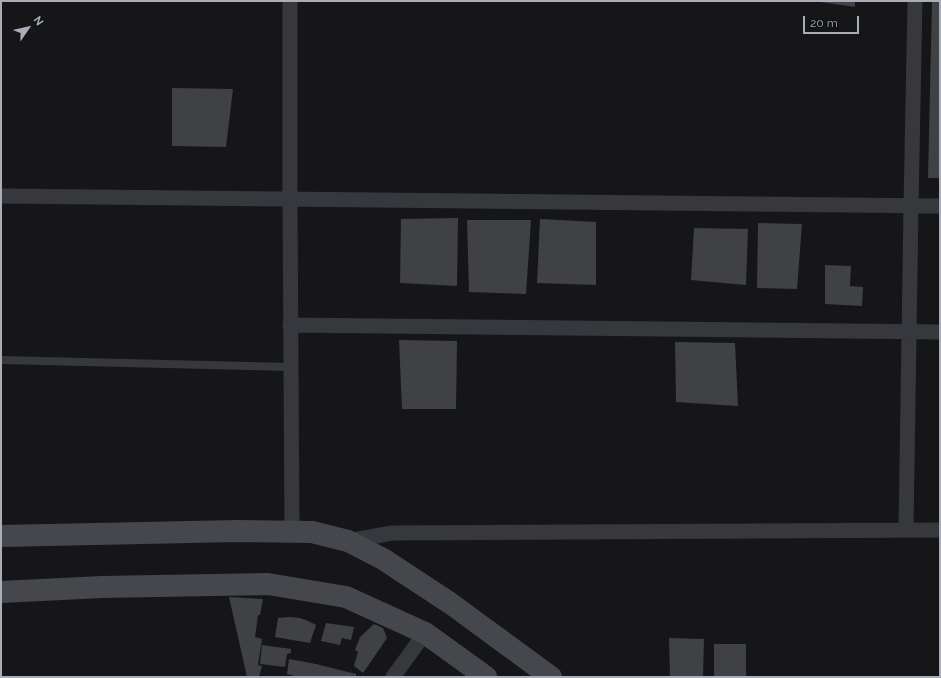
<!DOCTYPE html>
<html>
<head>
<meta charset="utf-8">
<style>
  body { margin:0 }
  #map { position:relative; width:941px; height:678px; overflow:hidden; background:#161618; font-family:Raleway,sans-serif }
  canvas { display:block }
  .frame { position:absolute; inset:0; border:2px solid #a8adb8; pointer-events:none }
  .north { position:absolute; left:8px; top:8px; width:40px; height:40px; -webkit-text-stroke:3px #111113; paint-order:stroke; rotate:56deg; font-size:11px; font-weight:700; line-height:16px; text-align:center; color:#a8adb8 }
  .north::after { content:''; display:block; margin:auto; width:14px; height:18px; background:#a8adb8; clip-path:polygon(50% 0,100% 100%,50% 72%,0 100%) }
  .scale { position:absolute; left:803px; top:16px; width:56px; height:18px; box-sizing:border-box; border:2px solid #a8adb8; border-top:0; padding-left:5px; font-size:12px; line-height:14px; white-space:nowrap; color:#a8adb8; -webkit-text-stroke:3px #111113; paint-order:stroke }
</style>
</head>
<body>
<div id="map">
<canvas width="941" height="678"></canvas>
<div class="frame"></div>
<div class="north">N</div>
<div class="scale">20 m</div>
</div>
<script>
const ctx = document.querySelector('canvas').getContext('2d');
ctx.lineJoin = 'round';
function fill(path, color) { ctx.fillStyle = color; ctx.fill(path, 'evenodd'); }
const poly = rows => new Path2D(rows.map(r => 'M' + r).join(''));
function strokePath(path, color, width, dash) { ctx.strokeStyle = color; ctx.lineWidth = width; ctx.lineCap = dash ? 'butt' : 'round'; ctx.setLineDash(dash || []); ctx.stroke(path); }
fill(poly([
  [820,1,855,1,855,7,820,2],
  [932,1,940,1,940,178,928,178],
  [172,88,233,89,226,147,172,146],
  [458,218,457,286,400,283,401,219],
  [540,219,596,222,596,285,537,283],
  [467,220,531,220,526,294,469,292],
  [758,223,802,224,797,289,757,288],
  [694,228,748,229,746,285,691,280],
  [825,265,851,266,850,286,863,287,862,306,825,304],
  [399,340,457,341,456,409,402,409],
  [675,342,735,343,738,406,676,402],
  [229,597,263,599,260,615,258,615,255,637,262,639,258,665,262,666,259,677,247,677],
  [289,617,300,618,308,621,316,625,310,643,275,637,278,618],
  [326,623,354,627,351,640,342,638,340,645,321,641],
  [374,624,383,628,387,638,363,673,354,666,358,652,355,650,360,637],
  [669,638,704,639,703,677,670,677],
  [714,644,746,644,746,677,714,677],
  [262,645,291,649,291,653,287,654,285,667,260,664],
  [289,659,316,664,356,674,356,677,298,677,287,674]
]), '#404145');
strokePath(poly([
  [1,360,290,367]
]), '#37383d', 8);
strokePath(poly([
  [290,1,290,199,292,532],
  [1,196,940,206],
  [290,325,940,332],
  [906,529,911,206,915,1],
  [348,541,392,533,940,530],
  [393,677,425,633]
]), '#37383d', 15);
strokePath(poly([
  [1,536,237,531,312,532,348,541,383,559,450,603,551,677],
  [1,592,102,587,268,584,346,597,425,633,486,677]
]), '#45474d', 22);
</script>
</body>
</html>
